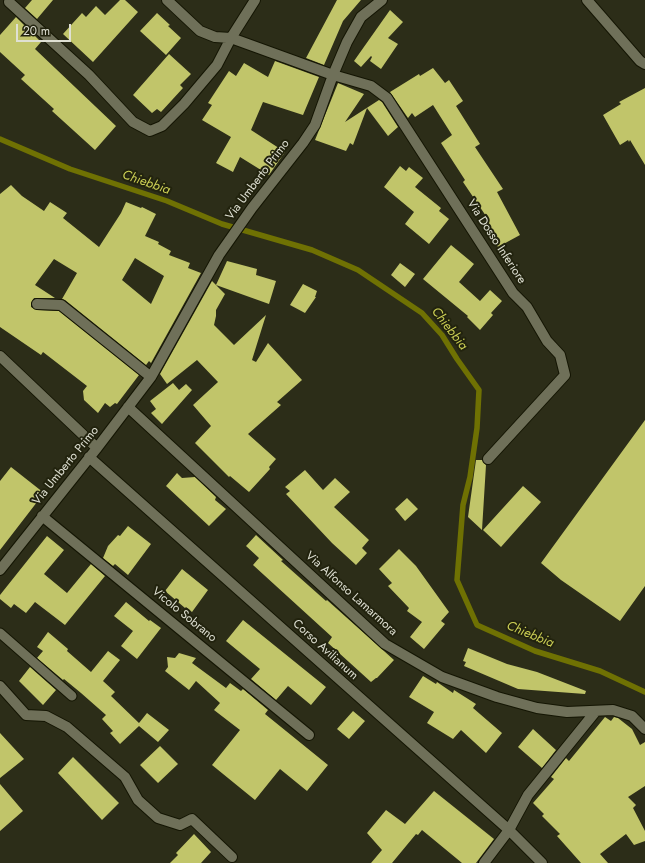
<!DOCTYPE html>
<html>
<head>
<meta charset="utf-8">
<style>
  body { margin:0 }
  #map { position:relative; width:645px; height:863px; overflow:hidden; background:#2c2d18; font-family:Jost,sans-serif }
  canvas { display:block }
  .scale { position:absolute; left:16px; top:24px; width:55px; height:18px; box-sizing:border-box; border:2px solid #dfe0d3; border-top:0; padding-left:5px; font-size:12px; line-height:14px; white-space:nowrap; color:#dfe0d3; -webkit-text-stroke:3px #22230e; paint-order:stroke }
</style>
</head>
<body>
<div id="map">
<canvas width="645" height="863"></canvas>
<div class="scale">20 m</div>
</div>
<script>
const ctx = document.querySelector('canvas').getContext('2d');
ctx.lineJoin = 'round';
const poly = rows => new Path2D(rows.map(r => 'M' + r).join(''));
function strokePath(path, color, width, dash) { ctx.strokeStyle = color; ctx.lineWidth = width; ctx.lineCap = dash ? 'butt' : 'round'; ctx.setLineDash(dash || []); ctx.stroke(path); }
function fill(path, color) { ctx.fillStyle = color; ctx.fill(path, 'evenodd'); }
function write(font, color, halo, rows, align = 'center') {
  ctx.font = font + ' Jost,sans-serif'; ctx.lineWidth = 4; ctx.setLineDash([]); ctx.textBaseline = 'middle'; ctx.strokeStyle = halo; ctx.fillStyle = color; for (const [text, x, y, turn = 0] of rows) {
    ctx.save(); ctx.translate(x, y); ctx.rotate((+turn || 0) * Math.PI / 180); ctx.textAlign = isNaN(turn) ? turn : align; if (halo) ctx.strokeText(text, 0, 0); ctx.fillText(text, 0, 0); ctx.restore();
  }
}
strokePath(poly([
  [0,139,70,169,167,201,222,224,312,250,358,270,422,313,442,335,457,359,479,390,477,428,470,477,463,505,457,580,477,625,535,651,600,671,645,692]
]), '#6f7103', 5.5);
fill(poly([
  [32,0,53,0,37,19,25,8],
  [120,0,125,0,138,12,93,62,63,34,82,13,86,17,96,6,105,15],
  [337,0,361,0,343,21,324,65,306,58],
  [390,10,403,22,388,38,398,44,381,69,370,61,372,57,371,56,361,67,354,61],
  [157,13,170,25,168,26,181,38,166,55,140,31],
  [16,17,41,42,35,49,116,126,95,150,52,111,54,109,21,79,25,75,0,52,0,35],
  [169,54,191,74,180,85,183,88,161,112,157,109,152,113,133,95],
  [275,61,319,77,303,115,263,102,251,130,285,152,269,175,240,157,233,172,216,163,231,137,202,120,212,105,208,103,229,71,236,76,244,63,268,77],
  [433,68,445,83,449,80,463,101,456,106,480,144,475,147,503,189,497,192,520,235,498,247,483,222,488,219,463,182,465,180,441,143,452,135,433,105,415,117,412,113,408,118,390,92,419,74,420,76],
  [338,83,364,94,345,122,379,100,382,102,398,127,388,136,367,108,353,145,350,143,346,151,315,140],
  [645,88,645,165,630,140,629,142,628,140,620,145,603,115,621,104,619,102],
  [400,166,406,171,409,167,423,178,415,187,441,208,439,211,449,219,429,244,405,224,414,212,384,187],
  [11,185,22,196,44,211,50,202,67,213,63,218,99,247,121,213,126,202,141,208,142,207,156,214,145,236,159,242,158,244,171,251,169,255,190,263,188,268,201,273,151,363,149,361,146,365,65,300,62,299,77,273,54,259,35,285,55,298,34,298,31,303,31,307,37,310,59,311,139,375,117,404,115,403,110,407,105,403,98,413,84,400,83,391,87,386,43,352,41,355,0,327,0,194],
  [135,258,164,276,151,304,122,280],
  [451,245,474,264,459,282,480,301,490,290,502,301,491,313,493,315,480,330,467,317,468,316,423,279],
  [227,261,257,269,256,275,276,281,269,304,216,285,225,294,216,310,216,316,214,325,234,345,266,315,252,360,256,362,268,343,302,380,277,402,281,405,248,434,276,459,269,467,270,469,249,492,230,476,229,477,195,443,211,426,193,405,218,382,197,360,167,384,160,374,212,281,216,285],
  [400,263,415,274,405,287,391,275],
  [303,284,317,291,315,297,316,297,305,313,290,305],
  [173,383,179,390,186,384,192,390,162,424,151,413,156,409,150,401],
  [645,420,645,586,620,621,561,580,541,563],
  [476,460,482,460,486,465,482,530,468,517],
  [11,467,44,493,0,550,0,481],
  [305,470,323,490,335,478,350,492,334,507,369,540,362,548,367,553,356,565,332,543,286,494,290,491,285,487],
  [177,473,182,478,195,477,216,497,215,500,226,509,209,526,166,486],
  [523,486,541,502,501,547,483,530],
  [407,498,418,509,405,521,395,509],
  [128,526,151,544,128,575,115,564,113,566,103,558,108,546,118,535,120,536],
  [256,535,283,560,281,561,326,601,327,600,394,660,377,678,376,678,371,682,328,643,332,637,253,565,259,558,246,546],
  [47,536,64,550,44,574,67,593,91,564,105,576,65,625,35,602,26,613,14,604,11,608,0,599,0,595],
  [399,549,416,566,449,612,441,621,445,624,424,649,410,637,422,622,407,611,409,608,388,586,392,583,379,569],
  [182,569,208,590,192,612,186,607,185,608,165,591],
  [126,602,149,621,150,620,161,628,137,659,121,646,133,631,114,616],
  [243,620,326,687,311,705,288,686,276,700,251,679,260,669,226,641],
  [48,632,68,649,67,651,91,672,108,651,120,660,103,681,115,692,111,696,139,723,147,713,169,730,158,742,139,726,120,744,110,733,113,731,102,719,106,715,81,693,64,679,63,680,37,658,43,651,37,647],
  [468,648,507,664,537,672,586,691,585,694,518,689,464,666,466,662,463,661],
  [179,653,196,658,192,663,226,688,230,683,241,691,243,689,268,710,265,714,328,765,307,791,280,769,255,800,212,765,240,730,214,710,220,703,196,681,189,690,165,671,168,667,167,657,175,658],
  [30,667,56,690,43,705,19,681],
  [423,676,436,684,437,682,453,693,454,690,476,704,473,708,502,733,486,753,461,730,453,739,427,723,434,712,409,697],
  [353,711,365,721,349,739,337,729],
  [605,717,611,721,614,717,618,718,632,729,640,745,645,742,645,786,628,797,636,805,633,808,645,831,645,841,634,845,626,834,600,854,608,863,581,863,557,836,560,834,542,816,544,814,533,803,554,779,551,777,566,758,569,761],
  [533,729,556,750,542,768,518,747],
  [0,733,24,759,0,778],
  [160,746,178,764,158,783,140,765],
  [73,757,119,803,102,820,58,773],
  [0,784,23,811,0,831],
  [434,791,494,839,476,863,462,863,422,830,418,835,416,834,392,863,371,863,382,850,367,833,386,810,405,824],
  [194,834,211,852,201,863,170,863,178,855,176,853]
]), '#c1c56a');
const lane = poly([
  [0,633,72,696]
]);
const street = poly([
  [255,0,231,38,333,75,371,86,387,98,513,293,527,307,547,341,560,355,565,375,488,459],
  [587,0,640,61,645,64],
  [9,2,89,75,133,122,150,131,162,126,184,104,217,65,231,38,215,37,200,31,167,0],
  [37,304,61,305,151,377],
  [0,356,97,448],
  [128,407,385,644,442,677,497,697,537,708,567,712,613,710,632,716,645,729],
  [89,457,509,830,542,863],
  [42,516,309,735],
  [0,570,97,448,151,377,219,255,252,208,303,143,315,125,333,75,347,42,361,17,382,0],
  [0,686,26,715,46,716,67,727,125,777,138,800,158,818,180,825,192,819,232,857],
  [484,863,509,830,528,795,596,711]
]);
strokePath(lane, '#141503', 11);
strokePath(street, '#141503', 12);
strokePath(lane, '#6f7059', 9);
strokePath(street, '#6f7059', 10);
write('12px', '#dfe0d3', '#22230e', [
  ["Via Umberto Primo",258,180,-53],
  ["Via Dosso Inferiore",496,242,57],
  ["Via Umberto Primo",66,466,-51],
  ["Via Alfonso Lamarmora",351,594,42],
  ["Vicolo Sobrano",184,615,39],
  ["Corso Avilianum",325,650,42]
]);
write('italic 13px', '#cdd055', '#22230e', [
  ["Chiebbia",146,183,19],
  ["Chiebbia",449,329,52],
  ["Chiebbia",530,635,22]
]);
</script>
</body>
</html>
